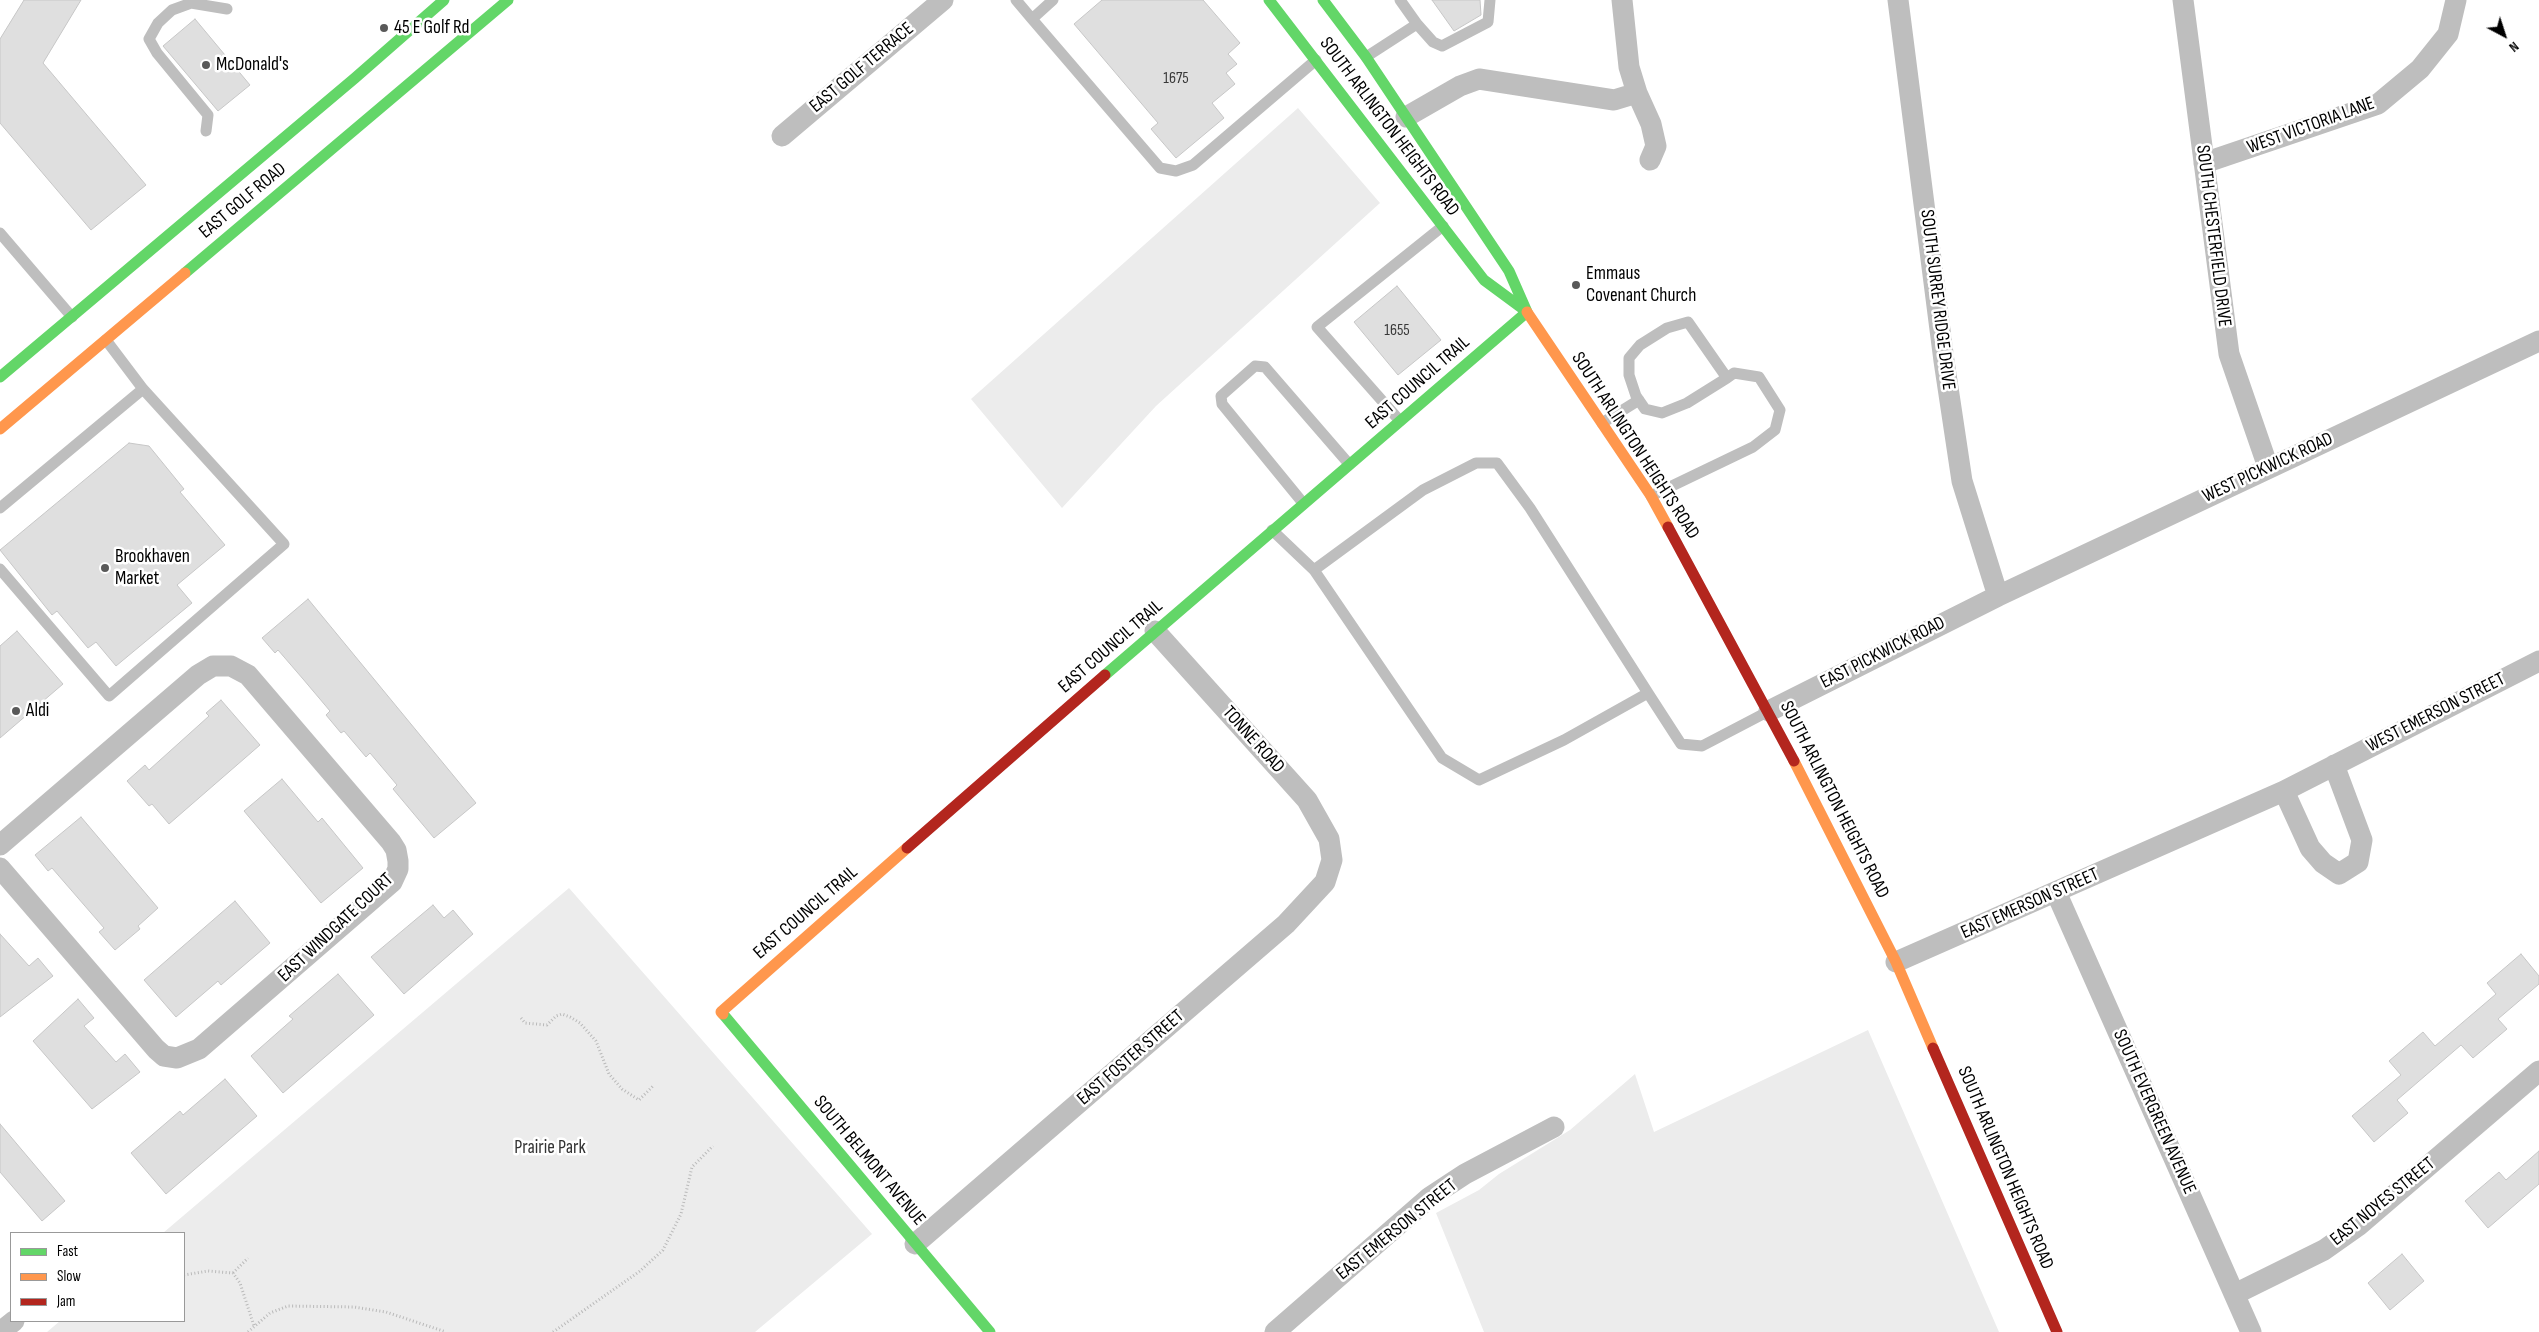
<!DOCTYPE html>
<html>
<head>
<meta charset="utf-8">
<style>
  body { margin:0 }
  #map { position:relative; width:2539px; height:1332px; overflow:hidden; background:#fff; font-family:"Sofia Sans Condensed",sans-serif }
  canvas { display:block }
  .legend { position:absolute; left:10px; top:1232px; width:175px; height:90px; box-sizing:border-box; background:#fff; border:1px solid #999; margin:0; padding:6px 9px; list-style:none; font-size:15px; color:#000 }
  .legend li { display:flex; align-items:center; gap:10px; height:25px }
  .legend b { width:25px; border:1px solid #999 }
  .north { position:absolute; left:2479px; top:10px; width:50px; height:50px; -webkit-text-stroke:4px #fff; paint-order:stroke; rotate:140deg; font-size:14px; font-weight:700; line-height:20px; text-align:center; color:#000 }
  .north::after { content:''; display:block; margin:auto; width:18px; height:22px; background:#000; clip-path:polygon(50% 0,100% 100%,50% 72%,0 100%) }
</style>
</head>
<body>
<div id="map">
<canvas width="2539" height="1332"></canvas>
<ul class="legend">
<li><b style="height:6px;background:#63d668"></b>Fast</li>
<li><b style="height:6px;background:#ff974d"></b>Slow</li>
<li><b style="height:6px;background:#b3261e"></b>Jam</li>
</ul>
<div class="north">N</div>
</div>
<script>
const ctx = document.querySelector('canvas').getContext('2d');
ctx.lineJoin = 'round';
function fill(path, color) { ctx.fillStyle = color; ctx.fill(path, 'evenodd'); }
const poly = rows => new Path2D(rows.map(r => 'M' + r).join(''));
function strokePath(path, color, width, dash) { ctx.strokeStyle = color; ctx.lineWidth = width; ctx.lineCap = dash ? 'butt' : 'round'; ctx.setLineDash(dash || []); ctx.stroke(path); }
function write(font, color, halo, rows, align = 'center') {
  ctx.font = font + ' "Sofia Sans Condensed",sans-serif'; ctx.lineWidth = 5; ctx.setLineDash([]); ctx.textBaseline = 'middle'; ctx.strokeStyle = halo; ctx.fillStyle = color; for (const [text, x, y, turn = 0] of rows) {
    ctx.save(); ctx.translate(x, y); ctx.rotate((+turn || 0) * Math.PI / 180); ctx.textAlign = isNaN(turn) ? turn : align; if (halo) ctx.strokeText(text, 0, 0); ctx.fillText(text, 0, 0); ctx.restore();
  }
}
fill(poly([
  [1298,108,1380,203,1156,406,1062,508,971,399],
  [569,888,872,1234,755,1332,47,1332,60,1321,184,1321,184,1233,163,1233],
  [1868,1030,1999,1332,1484,1332,1436,1213,1479,1190,1499,1174,1570,1130,1635,1074,1654,1132]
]), '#ececec');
const building = poly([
  [24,0,81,0,43,63,146,185,91,230,0,123,0,39,24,0],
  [1102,0,1203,0,1240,43,1228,54,1237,64,1226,73,1235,84,1212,103,1224,118,1176,158,1151,129,1158,123,1074,24,1102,0],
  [1432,0,1480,0,1481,15,1454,31,1432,0],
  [195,19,250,85,218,111,163,46,195,19],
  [1397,286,1441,340,1398,375,1354,322,1397,286],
  [129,443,149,446,184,489,180,492,225,545,177,585,192,603,116,666,96,642,88,648,57,611,52,615,0,550,129,443],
  [308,599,476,803,434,838,393,789,397,785,370,753,366,757,344,731,341,733,326,715,330,711,303,679,278,650,275,653,262,638,308,599],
  [17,631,63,684,0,738,0,646,17,631],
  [221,700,260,745,169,824,152,804,149,806,127,781,145,765,149,770,209,716,206,713,221,700],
  [282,779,318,822,322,818,363,868,321,903,244,811,282,779],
  [81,817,158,908,138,926,140,929,115,950,99,932,104,928,52,868,48,871,35,855,81,817],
  [235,901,270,943,221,985,218,981,176,1017,144,980,235,901],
  [433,905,444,918,453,910,473,934,404,994,371,957,433,905],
  [0,934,29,966,38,958,53,976,0,1017,0,934],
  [2521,954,2539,976,2539,984,2498,1019,2507,1029,2473,1058,2461,1045,2397,1100,2408,1113,2374,1142,2352,1116,2401,1075,2389,1061,2423,1032,2435,1046,2496,994,2487,983,2521,954],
  [338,974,374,1015,283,1093,251,1056,293,1019,289,1016,338,974],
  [78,999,94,1018,84,1026,116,1062,125,1054,140,1072,92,1109,33,1041,78,999],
  [225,1079,257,1116,166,1194,131,1153,180,1111,183,1115,225,1079],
  [0,1124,65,1201,42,1221,0,1172,0,1124],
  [2539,1151,2539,1184,2488,1228,2465,1201,2499,1172,2506,1180,2539,1151],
  [2402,1254,2424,1281,2390,1310,2368,1283,2402,1254]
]);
fill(building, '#dfdfdf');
strokePath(building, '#c7c7c7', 1);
strokePath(poly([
  [521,1018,525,1023,547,1025,556,1016,562,1014,570,1017,580,1023,596,1041,609,1074,622,1089,639,1100,653,1086],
  [233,1273,248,1258],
  [184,1275,208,1271,233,1273,240,1283,254,1326],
  [248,1332,270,1313,288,1306,354,1307,386,1312,446,1332],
  [553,1332,640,1271,663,1250,681,1214,692,1167,713,1146]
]), '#b9b9b9', 3, [1, 2.5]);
strokePath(poly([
  [1016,0,1032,19],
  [1053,0,1032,19,1160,168,1176,171,1193,165,1316,60],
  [1417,24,1433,42,1442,46,1488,22,1490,0],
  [1366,57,1417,24,1400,0],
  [206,131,208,115,157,53,149,39,158,23,172,10,191,3,227,9],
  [0,233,72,317],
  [1400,421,1317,327,1443,226],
  [1602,423,1639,400],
  [1651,496,1753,447,1775,430,1780,410,1759,377,1734,373,1727,378,1687,403,1662,413,1645,409,1636,396,1629,375,1629,358,1640,345,1667,328,1688,322,1727,378],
  [1303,503,1222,404,1221,396,1255,366,1265,367,1349,464],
  [0,508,143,389,106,340],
  [1272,530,1314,570,1442,758,1479,780,1564,740,1648,693,1681,744,1702,746,1769,711],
  [0,569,109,696,284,544,143,389],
  [1314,570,1423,490,1476,463,1497,463,1530,508,1648,693]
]), '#bebebe', 11);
strokePath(poly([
  [1622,0,1629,67,1637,93,1651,124,1656,146,1650,160],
  [1898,0,1944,361,1962,481,1998,596],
  [2183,0,2229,354,2268,467],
  [1406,117,1460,86,1479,79,1614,100,1637,93],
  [782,136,943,0],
  [2204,163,2378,104,2420,69,2448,34,2456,0],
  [1769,711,1998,596,2539,341],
  [2284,791,2310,848,2323,863,2339,874,2358,862,2362,840,2334,765],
  [0,845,198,675,213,666,231,666,248,675,391,842,396,850,398,861,398,869,392,882,199,1049,177,1058,164,1056,156,1049,0,868],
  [2056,892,2251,1332],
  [1896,962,2284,791,2539,661],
  [915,1244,1286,924,1325,882,1332,860,1329,839,1307,800,1155,631],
  [2235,1294,2324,1250,2358,1226,2539,1071],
  [0,1332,14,1321],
  [1275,1332,1430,1197,1465,1174,1554,1127]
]), '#bebebe', 21);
strokePath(poly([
  [1269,0,1484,280,1526,311],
  [1323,0,1366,57,1509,271,1527,312],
  [185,273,508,0],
  [0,377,355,78,444,0],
  [1105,675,1527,312],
  [723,1014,990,1332]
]), '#63d668', 11);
strokePath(poly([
  [1527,312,1651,496,1668,527],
  [0,429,185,273],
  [1794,761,1896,962,1933,1048],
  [723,1014,721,1012,907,848]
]), '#ff974d', 11);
strokePath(poly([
  [1668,527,1794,761],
  [907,848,1105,675],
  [1933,1048,2057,1332]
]), '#b3261e', 11);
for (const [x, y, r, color] of [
  [384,28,5,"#595959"],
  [206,65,5,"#595959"],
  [1576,285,5,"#595959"],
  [105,568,5,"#595959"],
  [16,711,5,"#595959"]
]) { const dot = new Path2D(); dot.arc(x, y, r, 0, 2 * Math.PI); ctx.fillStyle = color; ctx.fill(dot); strokePath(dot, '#fff', 2); }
write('16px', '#383838', null, [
  ["1675",1176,79],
  ["1655",1397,331]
]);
write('19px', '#000', '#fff', [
  ["45 E Golf Rd",394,28],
  ["McDonald's",216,65],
  ["Emmaus",1586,274],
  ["Covenant Church",1586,296],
  ["Brookhaven",115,557],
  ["Market",115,579],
  ["Aldi",26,711]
], 'left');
write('19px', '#000', '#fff', [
  ["EAST GOLF TERRACE",862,68,-40],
  ["WEST VICTORIA LANE",2311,126,-20],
  ["SOUTH ARLINGTON HEIGHTS ROAD",1389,127,53],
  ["EAST GOLF ROAD",243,201,-40],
  ["SOUTH CHESTERFIELD DRIVE",2213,236,83],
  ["SOUTH SURREY RIDGE DRIVE",1937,300,83],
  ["EAST COUNCIL TRAIL",1418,383,-41],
  ["SOUTH ARLINGTON HEIGHTS ROAD",1635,446,57],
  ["WEST PICKWICK ROAD",2268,468,-25],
  ["EAST COUNCIL TRAIL",1111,647,-41],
  ["EAST PICKWICK ROAD",1883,653,-27],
  ["WEST EMERSON STREET",2436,713,-27],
  ["TONNE ROAD",1253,740,48],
  ["SOUTH ARLINGTON HEIGHTS ROAD",1834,800,63],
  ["EAST EMERSON STREET",2030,904,-24],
  ["EAST COUNCIL TRAIL",806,913,-41],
  ["EAST WINDGATE COURT",336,928,-43],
  ["EAST FOSTER STREET",1131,1058,-41],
  ["SOUTH EVERGREEN AVENUE",2154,1112,66],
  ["SOUTH BELMONT AVENUE",869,1161,50],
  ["SOUTH ARLINGTON HEIGHTS ROAD",2005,1168,67],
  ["EAST NOYES STREET",2383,1202,-39],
  ["EAST EMERSON STREET",1397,1230,-39]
]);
write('19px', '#333', '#fff', [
  ["Prairie Park",550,1148]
]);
</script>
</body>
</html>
